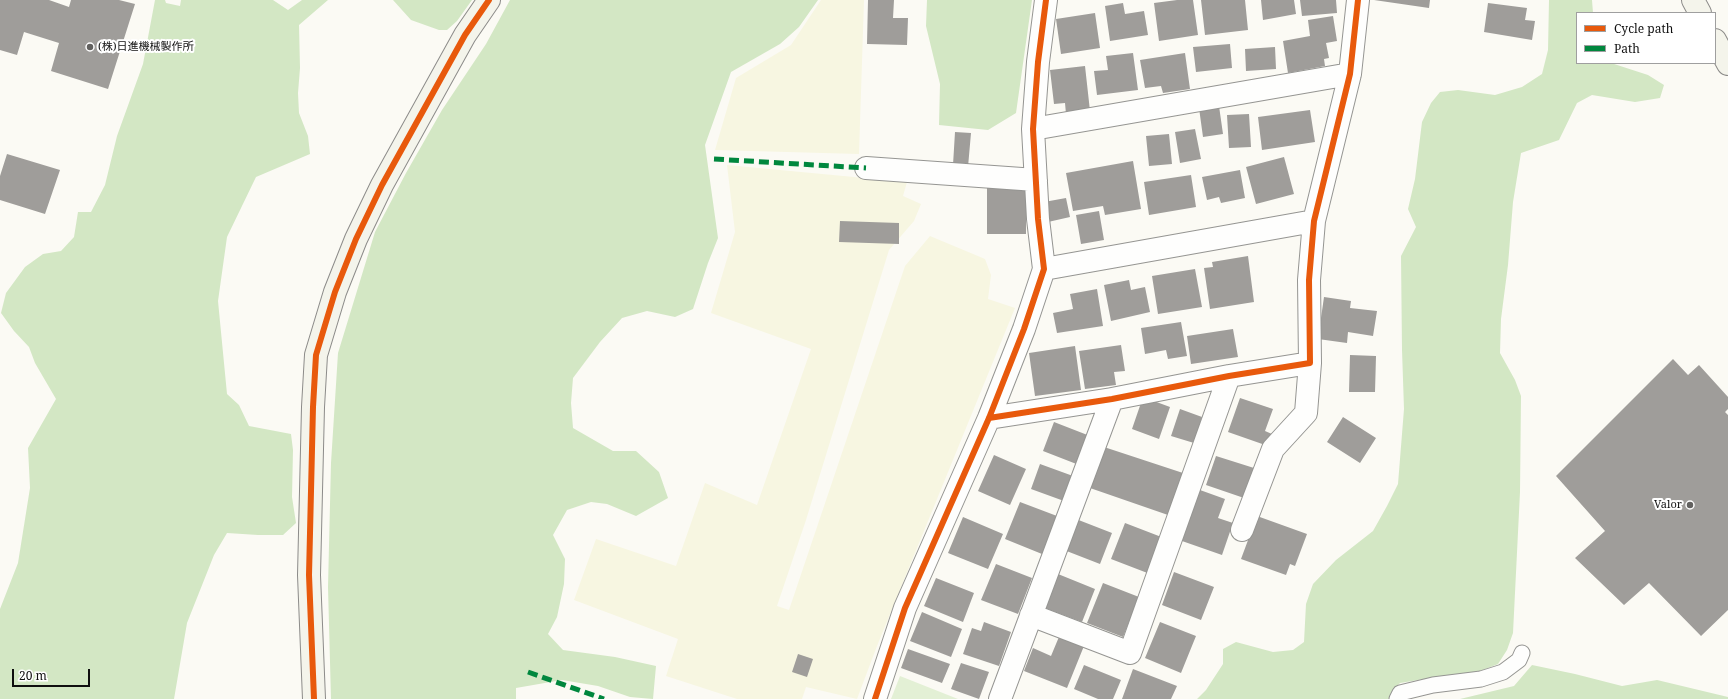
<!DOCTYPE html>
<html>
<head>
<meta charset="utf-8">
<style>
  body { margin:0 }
  #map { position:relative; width:1728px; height:699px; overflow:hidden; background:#fbfaf4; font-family:"Noto Serif",serif }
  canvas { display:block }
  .legend { position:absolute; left:1576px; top:12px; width:140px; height:52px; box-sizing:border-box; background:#fff; border:1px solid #9f9f9f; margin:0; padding:5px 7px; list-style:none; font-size:12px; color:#0f0f0f }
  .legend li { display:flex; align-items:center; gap:8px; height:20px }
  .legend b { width:20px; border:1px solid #9f9f9f }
  .scale { position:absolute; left:12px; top:669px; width:78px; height:18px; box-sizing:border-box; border:2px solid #0f0f0f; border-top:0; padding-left:5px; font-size:12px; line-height:14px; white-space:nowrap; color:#0f0f0f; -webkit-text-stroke:3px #fff; paint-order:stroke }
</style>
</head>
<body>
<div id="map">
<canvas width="1728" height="699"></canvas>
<ul class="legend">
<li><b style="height:5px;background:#e8590c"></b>Cycle path</li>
<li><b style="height:5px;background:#00873e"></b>Path</li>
</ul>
<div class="scale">20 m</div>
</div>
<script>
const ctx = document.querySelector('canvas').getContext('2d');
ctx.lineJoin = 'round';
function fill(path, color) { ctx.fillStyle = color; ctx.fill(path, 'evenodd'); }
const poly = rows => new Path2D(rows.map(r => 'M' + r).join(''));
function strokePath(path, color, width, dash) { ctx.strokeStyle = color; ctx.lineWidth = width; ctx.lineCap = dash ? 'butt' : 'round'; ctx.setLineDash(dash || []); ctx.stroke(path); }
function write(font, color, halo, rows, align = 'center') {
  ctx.font = font + ' "Noto Serif","Noto Sans JP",serif'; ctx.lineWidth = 4; ctx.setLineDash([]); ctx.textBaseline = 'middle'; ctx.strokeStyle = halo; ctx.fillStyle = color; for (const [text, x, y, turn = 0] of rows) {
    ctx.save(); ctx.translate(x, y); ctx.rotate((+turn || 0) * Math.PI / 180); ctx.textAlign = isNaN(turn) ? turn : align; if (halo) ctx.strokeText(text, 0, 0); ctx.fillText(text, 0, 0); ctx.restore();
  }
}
fill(poly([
  [821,0,864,0,859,154,715,150,736,78,791,45],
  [727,165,907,182,903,196,921,204,914,221,889,250,806,520,777,606,789,610,905,266,930,236,985,259,991,275,988,299,1015,308,877,646,857,699,806,687,802,699,737,699,666,676,678,639,574,600,596,539,676,566,705,483,757,505,811,349,711,313,735,232]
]), '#f7f6e1');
fill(poly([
  [900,676,958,699,891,699]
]), '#e3f0d5');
fill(poly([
  [155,0,165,0,166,3,180,6,181,0,273,0,288,10,302,0,328,0,299,25,300,68,298,93,299,113,308,136,310,154,256,177,227,237,218,301,227,394,239,405,249,426,291,434,293,450,292,497,296,523,283,535,258,535,227,533,214,555,187,623,174,699,0,699,0,609,18,563,30,488,28,448,56,399,35,363,29,347,14,331,1,313,6,293,25,267,43,254,61,251,74,237,78,212,91,212,105,185,117,136,143,64],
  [393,0,472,0,457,21,447,30,439,30,411,20],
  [510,0,818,0,799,27,780,44,731,72,705,145,718,238,708,263,693,309,675,317,647,311,622,318,600,342,573,378,571,403,573,428,613,451,636,451,659,472,668,498,636,516,607,504,591,502,567,510,553,535,565,559,564,584,557,617,548,634,563,650,615,657,656,666,653,699,630,697,598,686,562,680,516,688,516,699,331,699,328,587,331,463,338,353,375,232,406,173,442,110,486,44],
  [927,0,1032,0,1016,113,988,130,939,125,940,84,926,26],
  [1549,0,1592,0,1593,13,1577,13,1577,63,1611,63,1648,75,1664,85,1660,98,1635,102,1592,95,1577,103,1559,140,1521,153,1513,202,1508,265,1501,319,1500,353,1515,380,1521,396,1520,492,1513,633,1507,650,1498,664,1470,675,1442,676,1400,683,1394,689,1390,699,1197,699,1206,690,1223,664,1223,649,1236,642,1273,652,1293,650,1304,642,1306,604,1313,584,1336,560,1373,531,1387,506,1398,484,1404,409,1402,350,1401,256,1416,227,1408,209,1415,179,1422,122,1431,103,1440,92,1458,90,1495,95,1522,87,1542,74,1548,50],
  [1532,665,1575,674,1622,686,1657,680,1728,697,1728,699,1460,699,1514,686]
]), '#d3e7c4');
fill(poly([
  [0,0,49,0,69,7,71,0,119,0,135,4,108,89,51,71,59,43,24,32,17,55,0,50],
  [868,0,894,0,893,18,908,18,907,45,867,44],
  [1177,0,1193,0,1198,35,1159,41,1154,3],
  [1201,0,1245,0,1248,30,1205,35],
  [1261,0,1294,0,1296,14,1263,20],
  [1300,0,1336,0,1337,13,1302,16],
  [1374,0,1430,0,1429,8],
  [1123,3,1125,14,1144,11,1148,35,1110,41,1105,6],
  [1488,3,1527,8,1525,20,1535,21,1532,40,1484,32],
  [1095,13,1100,48,1061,54,1056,19],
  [1333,16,1337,41,1326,43,1329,58,1324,59,1325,66,1288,73,1283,41,1310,36,1308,20],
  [1230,44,1232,68,1196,72,1193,47],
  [1275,47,1276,69,1246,71,1245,49],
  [1133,53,1138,90,1097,95,1094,71,1108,70,1106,56],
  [1185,53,1190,89,1163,93,1161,86,1145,88,1140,60],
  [1085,66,1090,111,1066,114,1065,103,1054,104,1050,70],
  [1219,106,1223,134,1203,137,1199,108],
  [1310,110,1315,142,1262,150,1258,117],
  [1249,114,1251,147,1229,148,1227,115],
  [1195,129,1201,159,1180,163,1175,132],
  [955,132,971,133,968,167,953,165],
  [1169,134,1172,164,1149,166,1146,136],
  [7,154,60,170,45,214,0,200,0,176],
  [1284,157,1294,194,1256,204,1246,167],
  [1133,161,1141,209,1105,215,1103,206,1073,211,1066,173],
  [1240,170,1245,198,1221,203,1219,197,1207,200,1202,177],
  [1191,175,1196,207,1149,215,1144,182],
  [987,186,1026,186,1026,234,987,234],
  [1066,198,1070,217,1048,222,1044,202],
  [1099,211,1104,240,1081,244,1076,215],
  [840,221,899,223,899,244,839,242],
  [1248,256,1254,302,1210,309,1204,268,1213,267,1212,262],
  [1195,269,1202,307,1158,314,1152,276],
  [1129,280,1131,290,1145,287,1150,312,1111,321,1104,285],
  [1097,289,1103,326,1057,333,1053,313,1073,309,1070,294],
  [1324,297,1351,301,1350,308,1377,311,1373,336,1348,332,1347,343,1318,339],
  [1181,322,1187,356,1168,359,1166,350,1145,354,1141,328],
  [1233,329,1238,357,1191,364,1187,336],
  [1121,345,1125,371,1114,372,1116,385,1085,389,1079,351],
  [1075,346,1081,390,1035,396,1029,353],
  [1350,355,1376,356,1375,392,1349,392],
  [1673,359,1688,375,1699,365,1728,397,1728,409,1725,412,1728,415,1728,610,1701,636,1649,583,1624,605,1575,558,1605,531,1556,476],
  [1143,397,1170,407,1159,439,1132,429],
  [1240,398,1273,409,1265,431,1272,434,1268,446,1228,432],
  [1180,409,1202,417,1194,443,1171,436],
  [1343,417,1376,438,1360,463,1327,442],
  [1054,422,1090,436,1079,465,1043,451],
  [1104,447,1183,473,1168,515,1090,488],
  [994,455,1026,469,1010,505,978,491],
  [1216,456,1254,468,1244,498,1206,485],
  [1040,464,1073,476,1064,501,1031,489],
  [1200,490,1225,499,1218,518,1233,523,1222,555,1182,541],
  [1020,502,1057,516,1042,554,1005,539],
  [1257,516,1307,534,1295,566,1290,564,1286,575,1241,559],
  [963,517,1003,534,988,569,948,553],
  [1076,519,1112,533,1100,564,1064,550],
  [1125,523,1164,538,1150,574,1111,559],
  [996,564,1032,578,1018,614,981,600],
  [1174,572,1214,587,1201,620,1162,605],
  [1058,574,1095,589,1082,622,1045,608],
  [936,578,974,593,963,622,924,606],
  [1103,583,1139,597,1123,637,1087,623],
  [922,612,962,629,951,657,910,641],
  [984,622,1011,632,999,666,963,654,972,628,981,631],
  [1160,622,1196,636,1181,673,1145,658],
  [1061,632,1086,641,1067,688,1024,671,1033,648,1051,656],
  [908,649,950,664,942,683,901,668],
  [798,654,813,659,807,677,792,672],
  [961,663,989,672,979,699,951,689],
  [1084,665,1121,680,1113,699,1098,699,1074,689],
  [1133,669,1177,686,1171,699,1122,699]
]), '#9f9d9a');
const lane = poly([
  [1397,699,1400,693,1433,685,1481,679,1503,672,1519,660,1522,653]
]);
const street = poly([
  [1033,129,1350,74],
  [866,168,1036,180],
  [1044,269,1314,221],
  [989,418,1112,399,1229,376,1310,363,1309,280,1314,221,1350,74,1358,0],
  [1242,530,1273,449,1306,413,1310,363],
  [1031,615,1130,653,1229,376],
  [875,699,905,608,989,418,1024,329,1044,269,1038,219,1033,129,1038,62,1046,0],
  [1000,699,1112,399]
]);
const secondary = poly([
  [1693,0,1700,13],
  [1715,40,1728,64],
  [314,699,309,575,313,407,316,355,335,292,356,239,382,185,465,35,489,0]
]);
strokePath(lane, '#959592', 17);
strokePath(street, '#959592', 24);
strokePath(secondary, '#8c8b89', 24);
strokePath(lane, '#fefefd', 15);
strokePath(street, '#fefefd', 22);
strokePath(secondary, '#f4f4eb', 22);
strokePath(poly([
  [714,159,866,168],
  [528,672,604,699]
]), '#00873e', 5, [10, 5]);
strokePath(poly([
  [989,418,1112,399,1229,376,1310,363,1309,280,1314,221,1350,74,1358,0],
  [314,699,309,575,313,407,316,355,335,292,356,239,382,185,465,35,489,0],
  [875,699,905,608,989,418,1024,329,1044,269,1038,219,1033,129,1038,62,1046,0]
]), '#e8590c', 6);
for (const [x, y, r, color] of [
  [90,47,4,"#62615f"],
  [1690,505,4,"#62615f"]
]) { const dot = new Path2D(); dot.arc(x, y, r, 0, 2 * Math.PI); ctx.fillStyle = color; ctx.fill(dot); strokePath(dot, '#fff', 1.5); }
write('11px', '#0f0f0f', '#fff', [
  ["(株)日進機械製作所",98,47],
  ["Valor",1682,505,"right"]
], 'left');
</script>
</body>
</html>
